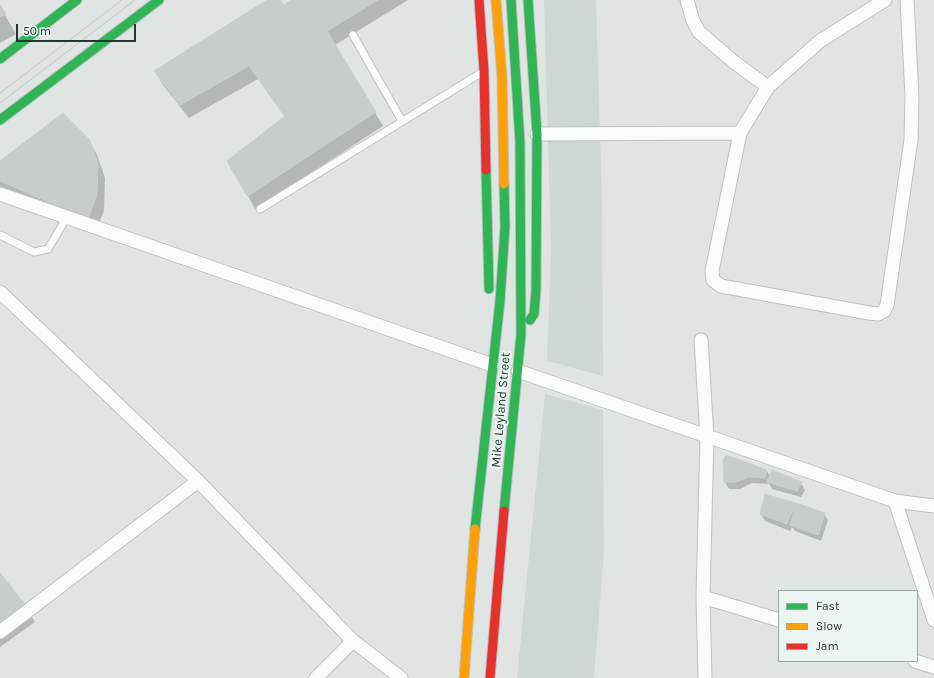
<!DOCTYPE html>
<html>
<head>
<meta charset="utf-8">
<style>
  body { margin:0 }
  #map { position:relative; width:934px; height:678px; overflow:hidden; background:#e0e5e3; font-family:Karla,sans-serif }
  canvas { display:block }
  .legend { position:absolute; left:778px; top:590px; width:140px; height:72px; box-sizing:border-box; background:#edf5f2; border:1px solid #9ba9a5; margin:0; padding:5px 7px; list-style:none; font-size:12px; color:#203732 }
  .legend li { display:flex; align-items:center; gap:8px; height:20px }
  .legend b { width:20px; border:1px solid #9ba9a5 }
  .scale { position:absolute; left:16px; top:24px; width:120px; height:18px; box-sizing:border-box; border:2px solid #203732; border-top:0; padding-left:5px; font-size:12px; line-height:14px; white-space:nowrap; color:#203732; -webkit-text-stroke:3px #edf5f2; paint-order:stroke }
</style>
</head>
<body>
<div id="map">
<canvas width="934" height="678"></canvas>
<ul class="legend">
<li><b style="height:5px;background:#30b455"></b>Fast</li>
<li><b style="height:5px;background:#ff9f0a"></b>Slow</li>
<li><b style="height:5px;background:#e5322d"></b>Jam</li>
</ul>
<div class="scale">50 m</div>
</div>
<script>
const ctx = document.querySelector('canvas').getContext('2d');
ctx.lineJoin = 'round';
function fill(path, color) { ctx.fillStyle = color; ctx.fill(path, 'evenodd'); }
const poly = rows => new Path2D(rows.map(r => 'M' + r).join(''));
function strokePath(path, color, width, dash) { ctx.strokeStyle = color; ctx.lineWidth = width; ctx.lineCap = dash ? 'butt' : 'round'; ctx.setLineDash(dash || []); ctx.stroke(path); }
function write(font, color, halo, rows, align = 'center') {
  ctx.font = font + ' Karla,sans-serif'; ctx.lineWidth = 4; ctx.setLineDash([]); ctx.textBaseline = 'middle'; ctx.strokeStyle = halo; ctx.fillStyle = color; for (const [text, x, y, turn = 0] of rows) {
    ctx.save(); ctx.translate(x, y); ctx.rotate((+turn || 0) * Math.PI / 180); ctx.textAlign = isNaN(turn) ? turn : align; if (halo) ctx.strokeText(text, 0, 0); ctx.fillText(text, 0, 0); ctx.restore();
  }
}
fill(poly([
  [544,0,596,0,602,200,603,376,547,361,551,249],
  [545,394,603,410,604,551,594,678,517,678]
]), '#ced7d3');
fill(poly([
  [268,0,279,0,284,6,293,0,408,0,335,45,383,126,255,209,248,196,315,152,314,150,285,117,258,79,189,118,163,85,155,71],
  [0,7,16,34,0,43],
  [89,140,97,155,105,178,104,210,96,232,0,191,0,162],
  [726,456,767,471,770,477,772,472,801,483,805,490,801,497,772,489,769,483,768,484,752,483,740,489,729,489,725,482,724,461],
  [766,495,824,514,828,520,821,541,795,531,792,527,790,531,765,521,761,514],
  [0,575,27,609,35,622,0,647]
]), '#0003');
const building = poly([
  [267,0,280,0,284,5,291,0,378,0,327,31,376,112,247,196,227,161,285,116,249,66,180,105,154,71,267,0],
  [0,5,6,14,0,17,0,5],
  [63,113,90,140,98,164,97,195,88,219,0,181,0,161,63,113],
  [726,455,767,470,765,478,748,477,736,482,724,482,723,461,726,455],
  [772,470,802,482,797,491,767,482,772,470],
  [765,494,796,503,787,524,760,514,765,494],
  [796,503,825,513,818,535,790,525,796,503],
  [0,573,28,608,0,628,0,573]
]);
fill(building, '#c7cdcb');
strokePath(building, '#c9cecc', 1);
const lane = poly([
  [353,35,402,121],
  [260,209,481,73],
  [0,235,34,252,48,249,67,217]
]);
const street = poly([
  [687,0,693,21,699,32,734,62,768,87,820,41,885,0],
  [768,87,740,133,712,271,713,280,721,286,869,313,878,314,884,311,887,305,911,140,912,96,907,0],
  [537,134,740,133],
  [0,194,492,365],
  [0,292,198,481,353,641,401,678],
  [701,340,707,437,703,597,705,678],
  [518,371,895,501,934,506],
  [895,501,934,620],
  [703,597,779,620],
  [0,632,198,481],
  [915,661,934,667],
  [316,678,353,641]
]);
const fast = poly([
  [528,0,537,134,536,290,534,314,530,320],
  [0,59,77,0],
  [0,120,159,0],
  [486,170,489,289],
  [504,511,521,334,520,143,511,0],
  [475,529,500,301,505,227,504,184]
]);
const slow = poly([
  [496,0,502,77,504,184],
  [464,678,475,529]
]);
const jam = poly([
  [479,0,484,71,486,170],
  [490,678,504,511]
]);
strokePath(lane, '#bdc2c0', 9);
strokePath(street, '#bdc2c0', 15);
strokePath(fast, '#bbc2c0', 11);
strokePath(slow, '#bbc2c0', 11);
strokePath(jam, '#bbc2c0', 11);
strokePath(lane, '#fafbfb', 7);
strokePath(street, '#fafbfb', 13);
strokePath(fast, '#30b455', 9);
strokePath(slow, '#ff9f0a', 9);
strokePath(jam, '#e5322d', 9);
strokePath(poly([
  [0,93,122,0],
  [0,103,135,0]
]), '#c5c9c8', 1);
write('13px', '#203732', '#edf5f2', [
  ["Mike Leyland Street",501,410,-85]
]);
</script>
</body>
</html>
